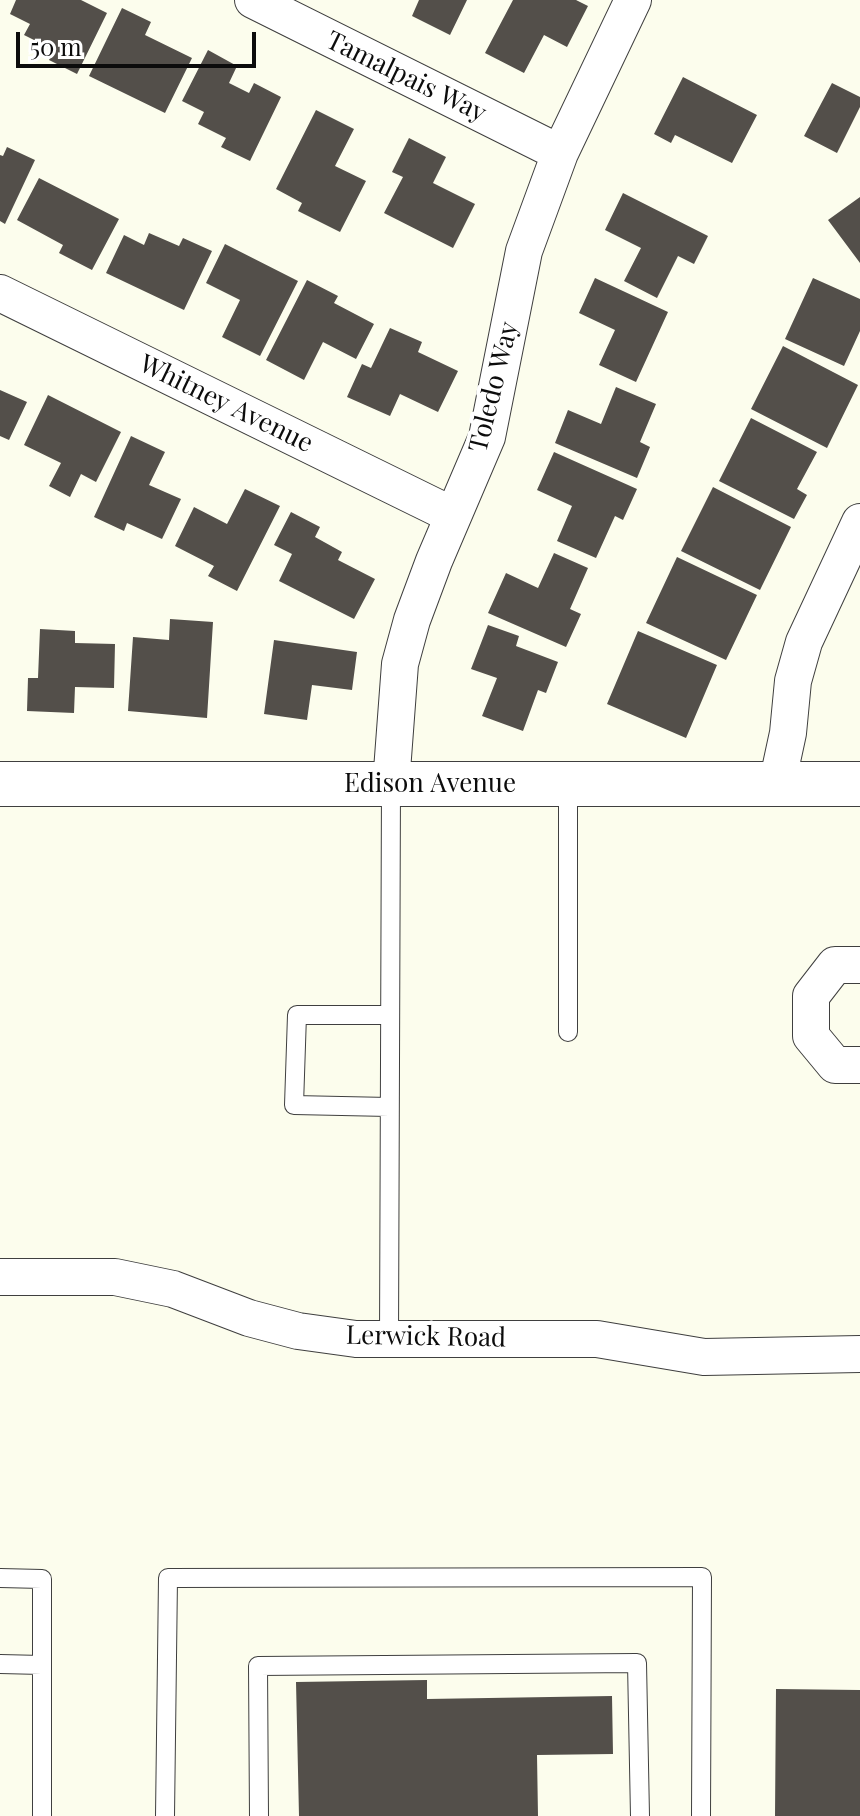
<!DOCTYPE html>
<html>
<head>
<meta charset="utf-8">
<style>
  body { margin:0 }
  #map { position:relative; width:860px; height:1816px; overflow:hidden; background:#fcfded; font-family:"Playfair Display",serif }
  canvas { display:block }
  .scale { position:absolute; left:16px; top:32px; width:240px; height:36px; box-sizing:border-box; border:4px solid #0c0c0c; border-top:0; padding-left:10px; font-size:24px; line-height:28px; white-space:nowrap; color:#0c0c0c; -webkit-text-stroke:6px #fff; paint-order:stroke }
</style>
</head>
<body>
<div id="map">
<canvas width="860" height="1816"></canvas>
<div class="scale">50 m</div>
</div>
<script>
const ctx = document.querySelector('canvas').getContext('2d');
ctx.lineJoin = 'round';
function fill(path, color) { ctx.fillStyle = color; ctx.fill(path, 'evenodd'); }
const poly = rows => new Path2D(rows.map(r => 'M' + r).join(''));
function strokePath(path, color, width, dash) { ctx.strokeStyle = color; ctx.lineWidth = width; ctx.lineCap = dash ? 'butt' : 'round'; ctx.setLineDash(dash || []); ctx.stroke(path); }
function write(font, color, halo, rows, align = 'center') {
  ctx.font = font + ' "Playfair Display",serif'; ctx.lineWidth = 8; ctx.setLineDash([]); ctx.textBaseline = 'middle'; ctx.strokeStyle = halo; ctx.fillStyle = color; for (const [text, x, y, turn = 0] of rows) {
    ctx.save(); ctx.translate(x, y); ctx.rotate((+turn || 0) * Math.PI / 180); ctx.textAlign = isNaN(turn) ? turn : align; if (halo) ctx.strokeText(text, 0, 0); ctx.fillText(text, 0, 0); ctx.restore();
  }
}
fill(poly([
  [16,0,81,0,107,13,77,74,49,60,54,50,24,35,30,24,10,14],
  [419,0,467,0,450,35,412,16],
  [513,0,576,0,588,6,567,47,544,35,524,73,485,53],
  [122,8,151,22,145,35,192,58,165,113,89,76],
  [208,50,237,66,229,83,249,93,254,83,281,97,250,161,221,147,226,138,198,124,204,112,182,101],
  [683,77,757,115,732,163,675,135,671,143,654,134],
  [832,83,860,97,860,107,837,153,804,136],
  [316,110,354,129,335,166,366,181,340,232,298,211,302,203,276,189],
  [409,138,446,157,433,183,475,204,453,248,384,213,403,177,392,172],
  [7,147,35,160,5,224,0,221,0,155,3,156],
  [39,178,119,219,92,270,59,253,63,245,17,220],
  [623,193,708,236,694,264,678,256,657,298,624,281,641,248,605,230],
  [860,197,860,263,828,220],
  [149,233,179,246,183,238,212,251,184,310,106,273,124,235,144,245],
  [225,244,298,281,260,356,222,337,240,300,206,283],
  [595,278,668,312,636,382,599,365,615,330,579,313],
  [813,278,860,299,860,331,844,366,785,339],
  [307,280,338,296,334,303,374,324,356,359,323,342,304,380,266,360],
  [390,328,422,342,418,352,458,371,438,412,400,394,390,416,347,397,362,364,371,368],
  [783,346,858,385,827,448,751,409],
  [616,387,656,404,640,442,650,447,637,478,555,443,568,410,601,424],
  [0,390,27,402,9,440,0,436],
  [48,395,121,432,96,482,81,474,70,497,49,486,61,463,24,445],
  [751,418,817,452,797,489,807,495,794,519,719,481],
  [131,436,165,452,149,485,181,499,162,539,127,523,124,531,94,517],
  [554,452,637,489,623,520,615,516,596,558,557,541,572,506,537,490],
  [713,487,791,527,760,590,681,551],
  [245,489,280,506,237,591,208,576,214,566,175,546,194,507,227,524],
  [291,512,320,527,315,537,342,552,338,560,375,579,354,619,279,581,292,554,274,545],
  [554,553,588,568,570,609,581,614,566,647,488,613,506,573,538,588],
  [677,557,757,595,726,660,646,623],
  [170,619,213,622,207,718,128,711,133,637,169,640],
  [488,625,519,636,516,646,558,662,546,693,538,690,523,731,482,716,497,678,471,669],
  [40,629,75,631,75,643,115,644,114,688,75,687,74,713,27,711,28,678,38,678],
  [638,631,717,665,686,738,607,704],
  [274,640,357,652,352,690,312,685,307,720,264,714],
  [427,1680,427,1699,612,1696,613,1754,537,1755,538,1816,299,1816,296,1682],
  [776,1689,860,1690,860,1816,775,1816]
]), '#534f4a');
const service = poly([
  [568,1032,568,784],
  [389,1107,294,1105,297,1015,390,1015],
  [389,1339,391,784],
  [0,1578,42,1579,42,1816],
  [0,1664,42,1665],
  [165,1816,168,1578,702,1577,701,1816],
  [259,1816,258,1666,637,1663,640,1816]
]);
const minor = poly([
  [253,0,560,153],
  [0,293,452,515],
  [391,784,400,664,412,620,434,561,487,437,524,251,560,153,633,0],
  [777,784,788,733,793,681,804,642,860,522],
  [860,965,835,965,811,996,811,1036,835,1065,860,1065],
  [0,1277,115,1277,173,1289,249,1318,298,1331,356,1339,597,1339,704,1357,860,1354]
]);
const tertiary = poly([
  [0,784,860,784]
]);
strokePath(service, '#3f3f3f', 20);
strokePath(minor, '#3f3f3f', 38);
strokePath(tertiary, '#3f3f3f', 46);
strokePath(service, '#fff', 18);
strokePath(minor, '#fff', 36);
strokePath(tertiary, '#fff', 44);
write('26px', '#0c0c0c', '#fff', [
  ["Tamalpais Way",406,77,26],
  ["Toledo Way",494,387,-76],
  ["Whitney Avenue",226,404,26],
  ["Edison Avenue",430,784],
  ["Lerwick Road",426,1337,1]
]);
</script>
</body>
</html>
